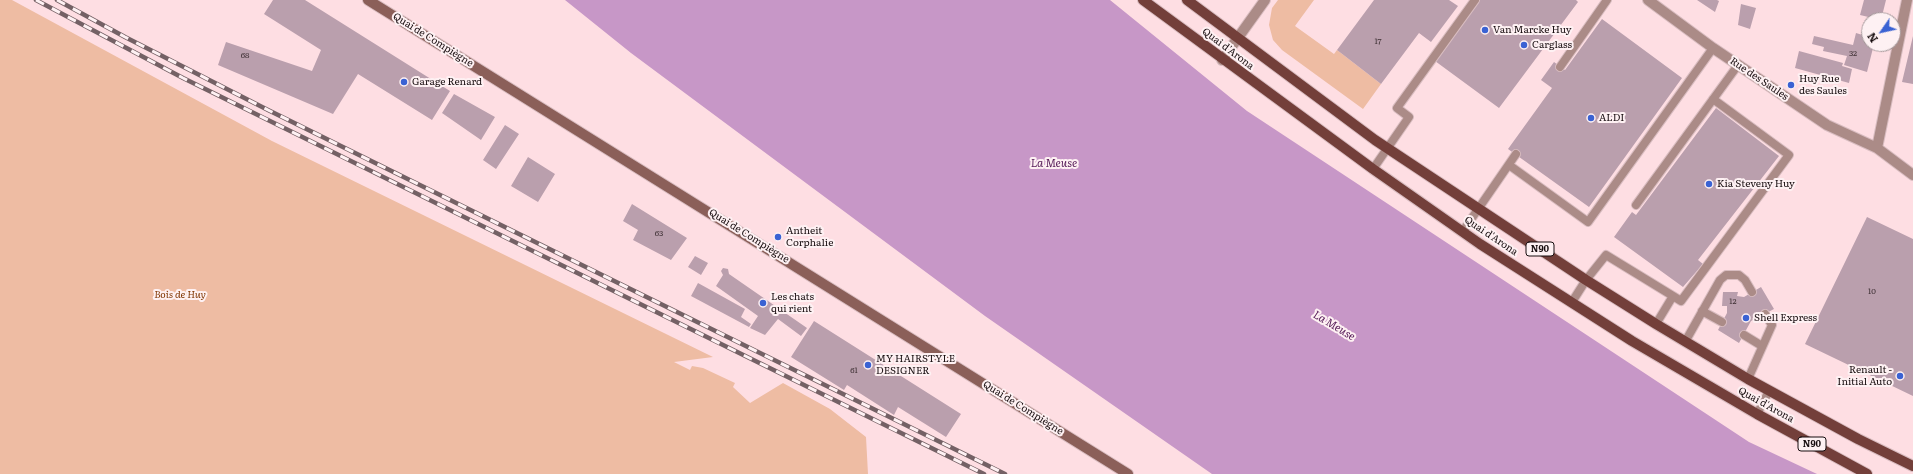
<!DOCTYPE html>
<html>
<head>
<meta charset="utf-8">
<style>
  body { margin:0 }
  #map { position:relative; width:1913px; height:474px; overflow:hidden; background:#fedee3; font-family:Literata,serif }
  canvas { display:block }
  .north { position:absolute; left:1861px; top:12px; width:40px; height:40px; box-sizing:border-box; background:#fef1f3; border:1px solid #a29698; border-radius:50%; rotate:236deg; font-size:11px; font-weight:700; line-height:16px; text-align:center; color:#170d0f }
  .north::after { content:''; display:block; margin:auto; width:14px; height:18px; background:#3a62d3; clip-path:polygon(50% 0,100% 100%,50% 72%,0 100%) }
</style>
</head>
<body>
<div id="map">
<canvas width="1913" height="474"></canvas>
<div class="north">N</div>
</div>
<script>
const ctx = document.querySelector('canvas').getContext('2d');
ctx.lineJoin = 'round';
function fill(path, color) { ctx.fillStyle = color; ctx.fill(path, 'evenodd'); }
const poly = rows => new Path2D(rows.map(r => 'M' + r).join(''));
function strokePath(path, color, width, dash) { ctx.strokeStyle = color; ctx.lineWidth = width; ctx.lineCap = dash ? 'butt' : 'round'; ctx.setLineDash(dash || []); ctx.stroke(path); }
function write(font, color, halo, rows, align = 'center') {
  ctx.font = font + ' Literata,serif'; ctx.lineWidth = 4; ctx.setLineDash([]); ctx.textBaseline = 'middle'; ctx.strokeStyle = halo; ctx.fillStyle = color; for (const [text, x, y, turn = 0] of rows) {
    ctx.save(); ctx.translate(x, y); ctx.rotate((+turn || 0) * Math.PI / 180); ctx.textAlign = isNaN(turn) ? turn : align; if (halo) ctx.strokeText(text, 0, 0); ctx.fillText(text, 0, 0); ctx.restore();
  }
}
fill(poly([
  [0,0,12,0,272,141,713,357,674,362,690,370,692,366,703,368,735,383,733,387,750,403,783,383,830,409,866,437,868,474,0,474],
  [1278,0,1314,0,1295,26,1334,54,1337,50,1381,84,1363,109,1282,50,1273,40,1269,25,1272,8]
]), '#eebca3');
fill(poly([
  [565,0,1110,0,1247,111,1749,442,1817,474,1212,474,985,316,631,53]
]), '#c797c7');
fill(poly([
  [273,0,305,0,450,91,432,120,358,74,333,114,218,65,226,42,312,71,321,50,264,14],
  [1374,0,1449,0,1458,6,1431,42,1419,33,1381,84,1337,50],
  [1480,0,1576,0,1578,2,1499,108,1435,61],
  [1697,0,1717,0,1719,1,1715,12],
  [1864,0,1886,0,1881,20,1860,15],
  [1741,4,1756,8,1750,29,1738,25],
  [1602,19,1682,78,1589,207,1508,149,1552,88,1541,80,1554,62,1565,70],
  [1856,33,1869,37,1869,44,1874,44,1867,72,1844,65,1847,56,1823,51,1824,47,1812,44,1814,36,1853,45],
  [1913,36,1913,84,1902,82],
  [1799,51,1843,63,1842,66,1852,69,1849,83,1795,68],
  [454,94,495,117,481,140,442,113],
  [1716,108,1779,156,1698,260,1703,264,1683,287,1614,237,1632,212,1636,215],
  [505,125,519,134,496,169,483,160],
  [528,157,555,174,538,202,511,186],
  [632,204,687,238,671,260,633,240,638,230,623,221],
  [1867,217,1913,239,1913,396,1805,344],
  [695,256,708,263,701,275,688,267],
  [723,268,728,269,729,274,807,328,801,336,778,319,765,335,750,328,758,316,716,286,723,275,721,271],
  [698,283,745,309,741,317,751,324,749,327,691,296],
  [1761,287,1774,309,1751,321,1739,343,1718,330,1727,313,1727,306,1722,306,1723,292,1738,292,1737,296,1744,297],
  [814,321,961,414,946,437,898,407,894,415,847,385,844,390,791,357]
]), '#ba9fad');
const lane = poly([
  [1560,67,1607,0],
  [1509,165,1588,222,1713,48],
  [1373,169,1409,117,1397,108,1475,0],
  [1636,205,1738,65],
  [1463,231,1516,154],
  [1673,296,1681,301,1789,155,1713,99],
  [1572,302,1586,280,1606,255,1673,296,1656,324],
  [1702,311,1722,322],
  [1744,335,1762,346],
  [1685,342,1720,280,1726,275,1739,275,1745,280,1752,292],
  [1748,379,1772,325,1765,314],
  [1757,414,1769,391]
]);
const street = poly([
  [1648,0,1713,48,1827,125,1877,148,1907,0],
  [1222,60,1265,0],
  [1877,148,1913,175]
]);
const secondary = poly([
  [368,0,1128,474]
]);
const primary = poly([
  [1143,0,1373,169,1480,244,1632,341,1757,414,1867,474],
  [1187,0,1375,140,1586,280,1656,324,1748,379,1858,439,1913,466]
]);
strokePath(lane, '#d9bdc1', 10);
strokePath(street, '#d9bdc1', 12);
strokePath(secondary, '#d9bdc1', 12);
strokePath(primary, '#d9bdc1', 12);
strokePath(lane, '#ab8b87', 8);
strokePath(street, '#ab8b87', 10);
strokePath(secondary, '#8b5f59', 10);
strokePath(primary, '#733f3a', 10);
const rail = poly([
  [36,0,183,78,984,474],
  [57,0,125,37,268,110,1005,474]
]);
strokePath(rail, '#746165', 4.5);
strokePath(rail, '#fef1f3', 3, [9]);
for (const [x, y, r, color] of [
  [1485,30,4,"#3a62d3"],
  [1524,45,4,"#3a62d3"],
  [404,82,4,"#3a62d3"],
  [1791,85,4,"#3a62d3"],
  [1591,118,4,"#3a62d3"],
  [1709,184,4,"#3a62d3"],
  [778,237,4,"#3a62d3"],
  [763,303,4,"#3a62d3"],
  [1746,318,4,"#3a62d3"],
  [868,365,4,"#3a62d3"],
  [1900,376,4,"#3a62d3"]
]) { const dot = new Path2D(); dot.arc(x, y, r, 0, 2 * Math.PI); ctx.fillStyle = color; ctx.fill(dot); strokePath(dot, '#fef1f3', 1.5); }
write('8px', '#403236', null, [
  ["17",1378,42],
  ["32",1853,54],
  ["68",245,56],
  ["63",659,234],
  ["10",1872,292],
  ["12",1733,302],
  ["61",854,371]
]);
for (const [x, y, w] of [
  [1540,249,28],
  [1812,444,28]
]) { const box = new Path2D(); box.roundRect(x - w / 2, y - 7, w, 14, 3); ctx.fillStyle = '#fef1f3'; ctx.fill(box); strokePath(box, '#170d0f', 1); }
write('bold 9px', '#170d0f', null, [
  ["N90",1540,249],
  ["N90",1812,444]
]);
write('10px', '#170d0f', '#fef1f3', [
  ["Van Marcke Huy",1493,30],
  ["Carglass",1532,45],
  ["Huy Rue",1799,79],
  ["des Saules",1799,91],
  ["Garage Renard",412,82],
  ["ALDI",1599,118],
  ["Kia Steveny Huy",1717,184],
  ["Antheit",786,231],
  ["Corphalie",786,243],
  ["Les chats",771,297],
  ["qui rient",771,309],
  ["Shell Express",1754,318],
  ["MY HAIRSTYLE",876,359],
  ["DESIGNER",876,371],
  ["Renault -",1892,370,"right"],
  ["Initial Auto",1892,382,"right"]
], 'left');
write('10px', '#170d0f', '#fef1f3', [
  ["Quai de Compiègne",433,40,32],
  ["Quai d'Arona",1228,49,37],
  ["Rue des Saules",1759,79,34],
  ["Quai de Compiègne",749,236,32],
  ["Quai d'Arona",1491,236,34],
  ["Quai d'Arona",1766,405,29],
  ["Quai de Compiègne",1023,408,32]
]);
write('italic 10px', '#803501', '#fef1f3', [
  ["Bois de Huy",180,295]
]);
write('italic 11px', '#5a205c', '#fef1f3', [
  ["La Meuse",1054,164],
  ["La Meuse",1334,326,31]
]);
</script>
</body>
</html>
